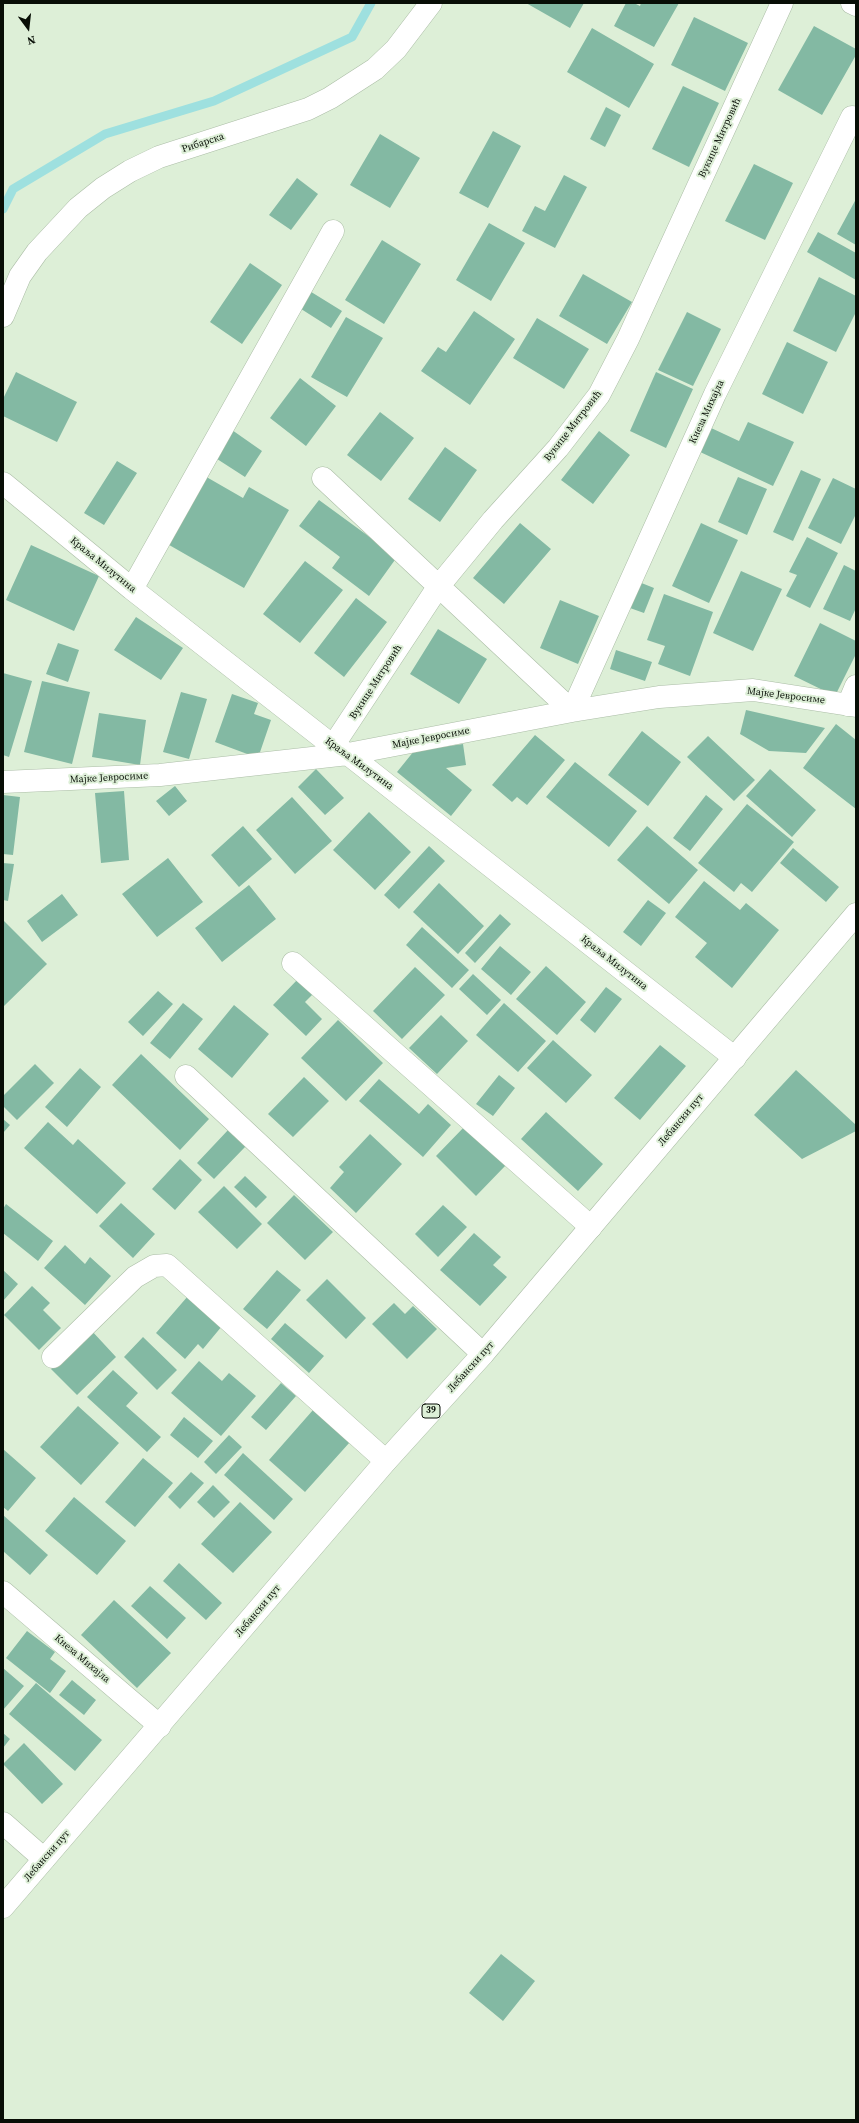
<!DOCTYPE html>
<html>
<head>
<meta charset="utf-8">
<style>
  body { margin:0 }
  #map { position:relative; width:859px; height:2123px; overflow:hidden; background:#ddefd7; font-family:"Source Serif 4",serif }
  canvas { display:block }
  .frame { position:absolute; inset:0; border:4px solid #080e06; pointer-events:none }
  .north { position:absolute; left:8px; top:8px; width:40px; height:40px; -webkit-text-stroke:3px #ddefd7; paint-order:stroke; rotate:165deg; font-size:11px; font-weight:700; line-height:16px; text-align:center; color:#080e06 }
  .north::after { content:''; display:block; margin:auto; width:14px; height:18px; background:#080e06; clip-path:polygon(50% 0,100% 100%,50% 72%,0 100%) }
</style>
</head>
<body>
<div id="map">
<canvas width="859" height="2123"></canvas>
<div class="frame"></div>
<div class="north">N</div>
</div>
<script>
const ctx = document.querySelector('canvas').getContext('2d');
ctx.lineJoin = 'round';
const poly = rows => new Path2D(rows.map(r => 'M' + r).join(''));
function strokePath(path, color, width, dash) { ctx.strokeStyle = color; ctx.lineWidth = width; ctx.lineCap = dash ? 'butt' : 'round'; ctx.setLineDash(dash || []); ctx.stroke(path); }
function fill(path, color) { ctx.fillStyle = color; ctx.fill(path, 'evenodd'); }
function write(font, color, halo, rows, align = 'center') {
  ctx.font = font + ' "Source Serif 4",serif'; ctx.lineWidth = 4; ctx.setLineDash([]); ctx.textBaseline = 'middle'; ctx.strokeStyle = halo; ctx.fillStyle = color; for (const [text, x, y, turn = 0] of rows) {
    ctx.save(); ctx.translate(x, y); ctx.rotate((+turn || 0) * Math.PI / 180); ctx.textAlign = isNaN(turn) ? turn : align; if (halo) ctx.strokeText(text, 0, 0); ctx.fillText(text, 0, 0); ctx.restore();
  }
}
strokePath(poly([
  [3,209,13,189,105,134,214,101,352,37,371,3]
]), '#9ee0df', 9);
fill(poly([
  [526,3,584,3,570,28],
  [626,3,634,3,640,6,641,3,679,3,654,47,614,26],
  [694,17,748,43,725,91,671,65],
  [814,26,856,49,856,55,822,115,778,90],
  [592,28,654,64,629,108,567,72],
  [683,86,719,103,689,167,652,149],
  [606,107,621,115,605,147,590,139],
  [493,131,521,146,488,208,459,193],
  [380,134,420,158,390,208,350,185],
  [754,164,793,183,765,240,725,221],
  [564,175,587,187,555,248,522,231,535,206,545,211],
  [297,178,318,194,291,230,269,215],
  [856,199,856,245,837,234],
  [489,223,525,243,491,301,456,280],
  [818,232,856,253,856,280,807,252],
  [382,240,421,264,384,324,345,300],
  [250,263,282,285,242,344,210,322],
  [583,274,632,302,607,344,559,316],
  [819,277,856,296,856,312,836,352,793,331],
  [308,290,342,311,331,328,298,307],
  [474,311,515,339,470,405,421,371,438,347,446,352],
  [687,312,721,329,693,386,658,370],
  [346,317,383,338,347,397,311,377],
  [537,318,589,349,564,389,513,358],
  [787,342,828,362,803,414,762,394],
  [16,372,77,402,57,442,3,416,3,399],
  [656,372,693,389,666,448,630,431],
  [300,378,336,406,306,446,270,418],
  [380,412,414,438,381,481,347,455],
  [748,422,794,442,773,486,698,451,709,427,739,441],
  [232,430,262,451,245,477,214,457],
  [599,431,630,455,593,504,561,480],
  [445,447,477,470,440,522,408,499],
  [117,461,137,473,104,525,84,513],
  [801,470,821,479,793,541,773,532],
  [203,475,243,498,249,487,289,510,244,588,164,542],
  [738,477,767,489,747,535,718,522],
  [833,478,856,489,856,514,841,544,808,528],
  [319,500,397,557,369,596,332,568,340,557,299,526],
  [520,523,551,549,504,604,473,578],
  [701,523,738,540,709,603,672,586],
  [807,537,838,553,810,608,786,596,797,575,789,572],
  [31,545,99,576,74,631,6,600],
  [305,561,343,590,300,643,263,614],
  [844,565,856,571,856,608,850,621,823,609],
  [741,571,782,589,753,651,713,633],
  [639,582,654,588,644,613,630,608],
  [664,594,713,612,690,676,658,664,665,646,647,640],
  [356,598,387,622,344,677,314,653],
  [560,600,599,616,578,664,540,648],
  [136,617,183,648,161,680,114,650],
  [820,623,856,641,856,654,835,696,794,676],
  [438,629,487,659,459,704,410,674],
  [58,643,79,650,68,682,46,674],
  [616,650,652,662,645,681,610,669],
  [3,673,32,681,9,757,3,755],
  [42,681,90,692,72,764,24,752],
  [181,692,207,699,189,759,163,752],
  [232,694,258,703,254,714,271,720,258,758,215,742],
  [746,710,825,728,806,753,769,751,740,734],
  [99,713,146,720,140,765,92,757],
  [836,724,856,740,856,809,803,768],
  [642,731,681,762,648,806,608,775],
  [535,735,565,760,527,805,517,797,512,802,492,785],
  [708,736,755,780,734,801,687,757],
  [463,744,466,765,446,768,472,790,451,816,397,772,414,751],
  [575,762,637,811,609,847,546,797],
  [316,769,344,798,325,815,298,787],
  [770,769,816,810,792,837,746,796],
  [175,786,187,801,169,816,156,801],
  [124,791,129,860,101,863,95,793],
  [3,795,20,797,13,855,3,854],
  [706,795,723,809,690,851,673,838],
  [292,797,332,841,295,874,256,830],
  [747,804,794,842,752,892,741,883,734,892,698,863],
  [369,812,411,852,375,890,333,850],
  [243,826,272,859,239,887,211,855],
  [647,826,698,870,669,904,617,860],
  [429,846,445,861,399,909,384,895],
  [793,848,839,887,826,902,780,863],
  [168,858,203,902,157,937,122,894],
  [3,863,14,864,8,901,3,900],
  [704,881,740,910,746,903,779,930,732,988,695,957,707,943,675,917],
  [439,883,484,926,458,954,413,912],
  [249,885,276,919,222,962,195,928],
  [62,894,78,915,42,942,27,921],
  [648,900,666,913,641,946,623,932],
  [500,914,511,924,475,963,465,953],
  [4,921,47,964,4,1006,3,922],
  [422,927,469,970,452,988,406,945],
  [500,946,531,972,511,995,481,969],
  [546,966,586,1002,557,1035,516,999],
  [415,967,445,995,402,1039,373,1011],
  [473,974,501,1000,487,1015,459,989],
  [298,979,313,994,305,1002,322,1019,306,1036,273,1005],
  [606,987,622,999,595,1033,580,1020],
  [158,991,173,1004,143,1036,128,1022],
  [183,1003,203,1019,170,1059,150,1043],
  [504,1003,546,1041,518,1072,476,1035],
  [234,1005,269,1034,232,1078,198,1049],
  [441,1015,468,1041,437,1074,409,1048],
  [338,1020,383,1063,346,1101,301,1058],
  [553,1040,592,1075,566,1103,527,1068],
  [660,1045,686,1066,640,1120,614,1098],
  [141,1054,209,1119,180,1150,112,1085],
  [35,1064,54,1083,17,1120,3,1106,3,1096],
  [80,1068,101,1087,67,1127,45,1107],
  [796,1070,856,1125,856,1131,802,1159,754,1115],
  [499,1075,515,1088,493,1116,476,1104],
  [304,1077,329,1101,293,1137,268,1114],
  [379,1079,419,1114,428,1104,451,1125,423,1157,359,1101],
  [546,1112,603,1164,578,1191,521,1139],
  [3,1119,10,1125,3,1133],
  [48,1122,73,1145,78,1139,126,1183,97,1214,24,1148],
  [466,1125,507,1164,476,1196,436,1156],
  [229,1129,246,1146,214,1179,197,1163],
  [370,1134,402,1164,356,1213,330,1188,344,1172,339,1167],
  [180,1159,202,1180,175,1210,152,1189],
  [245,1176,267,1197,256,1208,234,1187],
  [224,1186,262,1224,237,1249,198,1212],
  [294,1195,333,1232,305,1260,267,1223],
  [121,1203,155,1234,133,1258,99,1226],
  [6,1204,53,1241,38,1261,3,1233,3,1209],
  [443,1205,467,1227,438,1257,415,1234],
  [474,1233,501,1257,493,1265,507,1277,480,1306,440,1270],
  [65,1245,85,1264,90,1257,111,1276,85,1305,44,1268],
  [3,1270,18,1284,3,1301],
  [277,1270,301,1290,267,1329,243,1309],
  [327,1279,366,1318,346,1339,306,1300],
  [32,1286,50,1303,43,1310,61,1328,39,1350,4,1315],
  [188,1296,222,1326,203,1349,198,1344,185,1359,156,1333],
  [394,1303,405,1314,413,1306,437,1329,407,1359,372,1324],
  [285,1323,324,1356,309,1373,271,1339],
  [91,1330,116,1357,77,1395,51,1369],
  [143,1337,177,1370,157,1390,124,1357],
  [199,1361,222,1381,229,1373,256,1396,221,1436,171,1393],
  [113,1370,138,1393,126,1406,161,1437,147,1452,87,1397],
  [281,1383,296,1396,266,1430,251,1417],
  [78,1406,119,1443,81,1485,40,1447],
  [313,1410,350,1442,305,1492,269,1460],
  [184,1417,213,1441,198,1458,170,1435],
  [229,1435,242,1447,216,1474,204,1462],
  [3,1449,36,1478,8,1511,3,1507],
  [243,1453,293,1499,274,1520,224,1475],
  [143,1458,173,1483,135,1527,105,1502],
  [191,1472,204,1483,180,1509,168,1497],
  [213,1485,230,1502,214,1518,197,1502],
  [74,1497,126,1541,97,1575,45,1531],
  [240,1502,272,1532,233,1573,201,1544],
  [3,1515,48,1555,30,1575,3,1551],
  [179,1563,222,1603,206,1620,163,1581],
  [150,1586,186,1618,167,1639,131,1606],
  [114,1600,171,1653,137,1688,81,1635],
  [27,1631,55,1652,50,1659,66,1671,50,1693,6,1658],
  [3,1668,24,1686,3,1710],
  [72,1680,96,1700,84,1715,59,1695],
  [36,1683,102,1740,75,1771,9,1714],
  [3,1733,10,1739,3,1748],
  [24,1743,63,1784,42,1804,3,1764],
  [501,1954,535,1981,503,2021,469,1993]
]), '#83b9a3');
const street = poly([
  [852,3,856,5],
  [3,316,20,276,37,252,78,208,103,188,130,171,159,157,308,109,330,98,375,69,396,49,431,3],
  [323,478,572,711,715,394,852,117],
  [3,483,132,589,333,746,348,754,735,1058],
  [132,589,333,231],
  [848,705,856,686],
  [333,746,438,587,493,520,558,448,599,395,628,339,782,3],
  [3,782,160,775,348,754,572,711,659,697,753,690,856,706],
  [293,963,591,1227],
  [186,1076,483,1354],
  [53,1357,135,1277,154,1266,167,1265,386,1461],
  [3,1592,160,1726],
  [3,1823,44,1859]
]);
const primary = poly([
  [3,1907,386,1461,483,1354,856,914]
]);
strokePath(street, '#abbda6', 23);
strokePath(primary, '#abbda6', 23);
strokePath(street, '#fff', 22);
strokePath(primary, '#fff', 22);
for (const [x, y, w] of [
  [431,1411,18]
]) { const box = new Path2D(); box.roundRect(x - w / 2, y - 7, w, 14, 3); ctx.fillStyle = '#ddefd7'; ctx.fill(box); strokePath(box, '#080e06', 1); }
write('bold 9px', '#080e06', null, [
  ["39",431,1411]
]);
write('10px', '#080e06', '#ddefd7', [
  ["Вукице Митровић",720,138,-65],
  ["Рибарска",203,143,-18],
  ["Кнеза Михајла",707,412,-65],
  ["Вукице Митровић",573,426,-52],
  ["Краља Милутина",103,565,39],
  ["Вукице Митровић",376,682,-57],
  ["Мајке Јевросиме",786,696,7],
  ["Мајке Јевросиме",431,738,-11],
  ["Краља Милутина",359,764,36],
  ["Мајке Јевросиме",109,778,-3],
  ["Краља Милутина",614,963,38],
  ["Лебански пут",681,1120,-50],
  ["Лебански пут",471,1367,-48],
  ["Лебански пут",258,1611,-50],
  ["Кнеза Михајла",82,1659,40],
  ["Лебански пут",47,1856,-49]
]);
</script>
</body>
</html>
